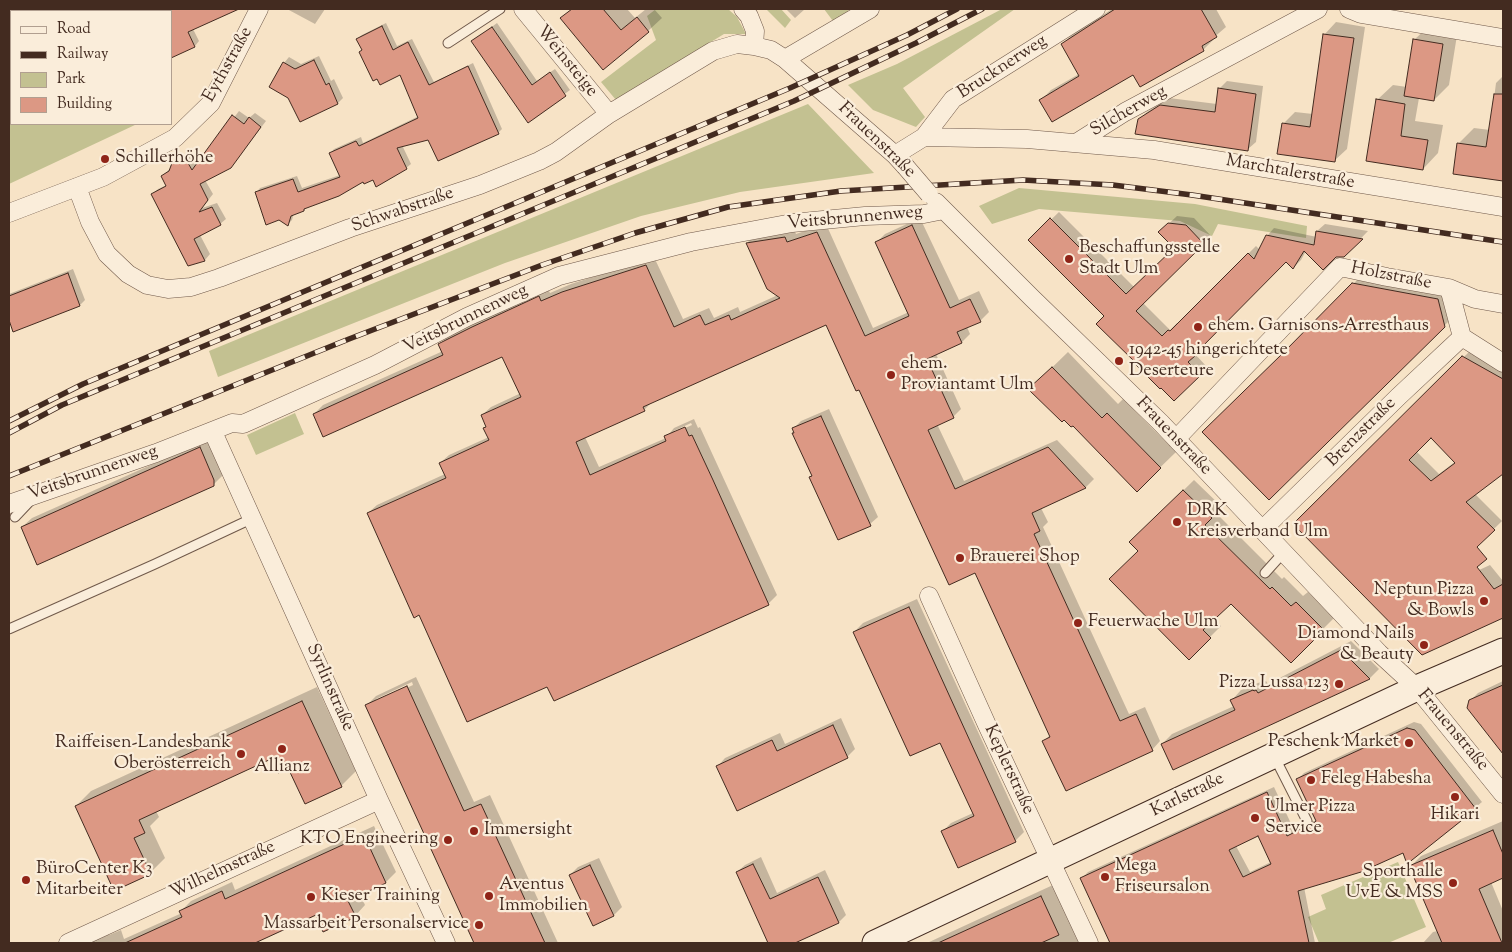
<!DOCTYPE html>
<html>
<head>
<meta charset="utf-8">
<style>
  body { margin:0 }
  #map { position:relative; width:1512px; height:952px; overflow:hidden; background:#f7e3c6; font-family:"Sorts Mill Goudy",serif }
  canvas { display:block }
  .frame { position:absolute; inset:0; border:10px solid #432b20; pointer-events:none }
  .legend { position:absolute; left:10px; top:10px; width:162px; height:115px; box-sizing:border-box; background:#faedda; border:1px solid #b19f90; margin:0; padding:6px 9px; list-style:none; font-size:15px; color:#432b20 }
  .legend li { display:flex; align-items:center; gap:10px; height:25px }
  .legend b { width:25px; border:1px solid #b19f90 }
</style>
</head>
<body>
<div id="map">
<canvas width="1512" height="952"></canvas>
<div class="frame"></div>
<ul class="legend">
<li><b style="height:6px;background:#faedda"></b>Road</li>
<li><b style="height:6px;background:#432b20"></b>Railway</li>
<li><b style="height:14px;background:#c3c191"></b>Park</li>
<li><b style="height:14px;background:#dc9884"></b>Building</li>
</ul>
</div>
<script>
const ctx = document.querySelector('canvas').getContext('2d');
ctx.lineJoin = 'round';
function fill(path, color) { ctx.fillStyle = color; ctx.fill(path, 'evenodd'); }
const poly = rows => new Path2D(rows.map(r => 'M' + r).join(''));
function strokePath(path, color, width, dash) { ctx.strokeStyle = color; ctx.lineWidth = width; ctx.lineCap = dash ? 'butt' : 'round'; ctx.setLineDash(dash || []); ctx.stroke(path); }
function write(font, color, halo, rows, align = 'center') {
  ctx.font = font + ' "Sorts Mill Goudy",serif'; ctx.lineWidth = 4.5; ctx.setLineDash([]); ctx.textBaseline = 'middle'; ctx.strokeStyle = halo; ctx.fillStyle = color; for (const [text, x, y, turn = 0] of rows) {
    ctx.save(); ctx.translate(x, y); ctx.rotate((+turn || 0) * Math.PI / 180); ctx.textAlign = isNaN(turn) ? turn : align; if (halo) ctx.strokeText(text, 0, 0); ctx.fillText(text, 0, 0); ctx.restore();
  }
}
fill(poly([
  [656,9,728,9,737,17,746,34,724,34,616,100,601,82,656,40,647,16],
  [766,9,781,9,791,20,785,28],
  [824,9,847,9,849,12,833,21],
  [1002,9,1015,9,903,88,925,117,916,127,873,110,848,85,897,64],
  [11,37,11,124,137,124,9,184,9,39],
  [808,104,874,173,740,192,641,216,505,263,218,377,209,351],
  [1019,188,1195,204,1307,226,1306,238,1218,224,1212,236,1180,221,1039,209,992,224,979,206],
  [295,413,304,434,256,455,247,435],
  [1398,862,1426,927,1388,943,1319,943,1308,917,1326,909,1321,895]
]), '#c3c191');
fill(poly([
  [168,9,222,9,223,12,193,29,199,41,195,46,171,11,169,11],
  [287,9,325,9,315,24],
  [572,9,627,9,635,18,646,9,654,9,662,18,648,31,603,68,562,18],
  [786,9,805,9,795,18],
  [1112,9,1216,9,1226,27,1212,39,1213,40,1203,50,1134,74,1041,100,1051,90,1079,74,1062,44,1072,35],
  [1336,22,1365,27,1347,149,1334,161,1283,124,1295,112,1313,114,1324,35],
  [386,23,397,46,412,39,434,82,473,63,502,129,498,133,429,138,402,145,411,164,406,168,363,180,308,206,304,210,294,213,292,220,288,224,256,193,260,188,297,176,302,188,340,175,330,154,334,149,361,137,363,143,419,116,400,73,363,50,357,39,362,35],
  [497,23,537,81,555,69,570,90,528,121,473,41],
  [1430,25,1458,29,1449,85,1434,100,1419,98,1415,121,1443,125,1438,153,1423,169,1368,160,1377,100,1393,85,1407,87,1414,40],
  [319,56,331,81,334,79,343,98,338,103,300,120,289,97,271,87,284,63,289,57,301,64],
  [1503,76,1503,180,1454,173,1459,143,1474,128,1490,130,1496,83],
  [1227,81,1263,86,1256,142,1248,149,1139,120,1147,112,1169,98,1217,104,1219,89],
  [239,111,249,118,255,113,266,121,231,167,205,180,213,194,202,208,217,203,226,219,220,224,200,235,210,254,205,260,189,264,152,194,158,189,167,185,162,176,171,168,173,164,179,158,184,155,194,157,198,165],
  [1059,212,1135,288,1175,248,1160,232,1177,216,1194,218,1211,236,1143,303,1170,330,1177,323,1178,324,1256,246,1260,250,1267,236,1274,228,1317,237,1317,231,1325,224,1368,231,1344,256,1306,251,1301,260,1293,268,1286,260,1195,354,1207,367,1174,400,1137,362,1106,316,1030,240],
  [920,218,959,300,979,291,989,312,980,321,967,327,970,334,962,342,936,354,961,409,953,417,937,424,964,481,1057,440,1094,479,1086,487,1041,508,1048,522,1043,527,1129,714,1145,707,1160,741,1152,750,1044,741,1051,734,976,572,859,388,827,324,653,401,644,410,585,437,599,467,666,438,674,428,694,419,698,428,700,427,777,595,768,604,548,685,420,614,368,513,377,505,445,474,440,463,449,455,489,437,487,426,482,415,491,407,521,393,502,355,314,414,323,405,443,351,440,344,448,336,481,318,548,289,550,293,571,284,654,257,683,319,709,308,714,318,738,307,740,312,778,295,747,243,756,234,794,229,796,234,826,224,873,328,909,312,877,242,885,234],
  [691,423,692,425,674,433,674,431],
  [73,269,85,300,80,305,14,330,9,316,9,294],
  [1359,278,1444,293,1450,320,1269,498,1288,351],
  [1472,349,1503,367,1503,473,1475,494,1502,521,1429,593,1490,565,1503,581,1503,617,1423,654,1295,524],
  [1431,436,1456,461,1439,474,1416,451],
  [1068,352,1118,404,1123,399,1176,452,1137,490,1073,424,1030,389],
  [829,409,878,517,870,524,811,477,813,475,793,429,801,421],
  [209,439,223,475,213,485,22,527,32,518],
  [1194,480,1222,507,1216,513,1282,579,1284,577,1303,596,1308,592,1334,618,1291,661,1231,602,1213,619,1221,626,1189,658,1139,551,1131,542],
  [917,599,1024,832,1015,841,942,832,951,823,973,813,941,741,854,632,863,623],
  [1351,641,1379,669,1370,678,1174,768,1162,744,1172,734,1234,706,1232,700,1241,690,1263,681,1263,682,1266,681,1268,684],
  [416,677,474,802,490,795,558,943,476,943,366,706,376,696],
  [412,682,413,685,376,702,376,699],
  [1503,681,1503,752,1468,708,1470,701,1478,693],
  [317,687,356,771,341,786,289,766,272,757,156,811,159,817,150,826,165,858,150,873,76,806,91,791],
  [841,718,855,749,847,757,738,809,718,766,725,758,780,733,785,744],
  [1414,722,1421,724,1482,802,1408,862,1404,851,1304,887,1315,943,1232,943,1223,925,1189,935,1171,943,1111,943,1081,879,1088,872,1274,787,1294,830,1313,821,1317,821,1298,779,1304,773],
  [1259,835,1271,862,1250,872,1236,846],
  [1503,821,1503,876,1491,882,1503,911,1503,943,1423,943,1433,932,1438,931,1410,867,1421,856],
  [374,826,396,872,386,882,360,894,365,905,355,916,316,914,259,940,260,943,83,943,108,932,109,935,121,930,124,939,182,913,181,911,191,901,232,882,235,890],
  [761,857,777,893,825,870,846,915,839,922,792,943,770,943,737,872,745,865],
  [599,858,622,907,614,915,593,925,570,875,578,867],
  [1053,885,1080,943,927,943]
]), '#0003');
const building = poly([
  [166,9,239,9,188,32,195,47,171,58,171,11,167,11,166,9],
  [572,9,603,9,621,30,637,17,649,32,603,70,560,18,572,9],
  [1115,9,1201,9,1217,37,1202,46,1204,51,1140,87,1133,75,1052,122,1039,100,1079,76,1061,44,1115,9],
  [382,26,393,50,408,42,429,85,468,66,499,134,438,161,428,140,397,148,407,169,376,187,373,180,364,184,363,182,339,196,304,209,304,211,291,216,288,226,279,220,266,225,255,192,293,179,298,192,340,177,329,153,356,141,359,146,418,118,400,75,380,85,377,79,373,81,359,52,362,50,356,39,382,26],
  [492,27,532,85,550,72,566,96,528,123,471,41,492,27],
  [1323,34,1354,38,1335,162,1277,154,1282,123,1310,127,1323,34],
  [1413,39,1443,44,1434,101,1404,96,1413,39],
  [314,60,326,85,329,83,338,104,300,122,288,98,269,87,283,62,295,69,314,60],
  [1218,88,1256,94,1248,151,1135,134,1138,119,1160,105,1215,112,1218,88],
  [1494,94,1503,94,1503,181,1453,174,1457,143,1486,147,1494,94],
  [1376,99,1405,104,1401,136,1428,140,1423,170,1366,161,1376,99],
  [232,115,244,124,249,117,261,127,231,168,200,184,208,200,199,212,212,207,221,225,194,239,205,261,188,266,151,194,166,186,161,176,169,171,172,163,178,160,188,163,192,170,232,115],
  [1050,218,1126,294,1174,248,1158,232,1168,223,1186,225,1204,244,1136,311,1162,336,1168,330,1170,331,1248,253,1254,259,1266,235,1314,245,1316,231,1363,239,1344,257,1336,257,1323,270,1304,251,1293,269,1286,262,1194,355,1195,356,1188,362,1201,375,1174,401,1161,388,1160,389,1134,363,1135,362,1096,324,1104,316,1028,240,1050,218],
  [912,225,950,308,970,299,981,322,957,332,962,343,927,359,954,418,928,430,955,489,1048,447,1086,488,1032,513,1040,531,1034,534,1120,721,1136,714,1153,751,1066,791,1042,741,1050,737,975,573,949,585,859,390,856,391,826,325,643,407,645,411,576,442,590,475,666,441,664,436,685,427,689,436,692,435,713,480,769,605,554,701,547,687,467,722,419,615,414,618,367,513,446,478,439,463,489,440,483,428,486,427,481,415,521,397,502,357,323,437,313,414,443,355,438,344,472,327,539,296,541,301,562,292,646,265,674,327,700,315,705,325,729,315,731,320,780,298,767,289,746,243,785,237,787,242,817,232,865,336,909,316,875,242,912,225],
  [68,273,80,306,13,332,9,320,9,296,68,273],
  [1352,283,1438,299,1445,327,1269,500,1202,432,1282,354,1352,283],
  [1462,356,1503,379,1503,474,1466,502,1495,530,1477,547,1487,559,1477,567,1494,589,1503,584,1503,618,1422,655,1293,524,1462,356],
  [1431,438,1455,463,1431,481,1409,460,1431,438],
  [1052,367,1102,418,1107,413,1161,468,1137,492,1073,426,1071,427,1064,420,1062,422,1028,389,1052,367],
  [821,416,871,526,838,540,809,477,812,476,792,433,794,433,792,428,821,416],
  [200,447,214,480,214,486,37,565,21,527,200,447],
  [1183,490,1212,518,1205,525,1270,589,1272,587,1291,606,1296,602,1324,630,1291,663,1231,604,1203,630,1211,638,1189,660,1109,579,1138,551,1129,542,1183,490],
  [909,607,1016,842,958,868,941,831,974,816,940,743,910,756,853,632,909,607],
  [1341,650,1370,679,1173,770,1161,744,1235,710,1230,700,1253,690,1254,691,1256,690,1258,693,1341,650],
  [1503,685,1503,754,1467,708,1469,700,1503,685],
  [407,686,464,811,481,804,545,943,474,943,365,705,407,686],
  [302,701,342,787,305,804,288,768,278,773,271,759,139,820,145,833,134,838,151,874,114,891,75,806,302,701],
  [833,725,848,758,737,811,716,766,772,740,777,751,833,725],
  [1407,728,1415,730,1476,809,1407,864,1403,853,1361,872,1298,891,1309,943,1110,943,1080,878,1267,792,1287,836,1305,827,1309,827,1316,821,1296,779,1407,728],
  [1258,836,1271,864,1243,877,1229,850,1258,836],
  [1493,830,1503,854,1503,878,1479,889,1502,943,1442,943,1409,866,1493,830],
  [364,835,386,883,348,901,356,917,323,932,316,915,255,943,125,943,182,917,179,911,222,891,225,899,364,835],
  [753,864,770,899,818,877,839,923,795,943,768,943,736,872,753,864],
  [590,865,614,916,593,926,569,875,590,865],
  [1041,896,1059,935,1041,943,938,943,1041,896]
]);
fill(building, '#dc9884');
strokePath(building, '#432b20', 1);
const service = poly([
  [448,43,500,9],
  [15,517,32,499],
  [1265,573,1283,553],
  [9,629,155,564,251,519],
  [1274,756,1307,821]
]);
const minor = poly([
  [523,9,609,114],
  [743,9,749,16,755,31,754,46],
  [1349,9,1361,14,1503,38],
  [785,59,870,9],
  [924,137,1027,139,1154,150,1503,207],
  [1076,143,1125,112,1318,9],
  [895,155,924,137,953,99,1096,9],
  [77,187,90,222,107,254,128,274,147,285,168,289,191,287,219,278,350,228,480,185,539,161,556,152,609,114,713,51,737,44,754,46,771,50,785,59,895,155,905,166],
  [936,202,1032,298,1161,423,1379,653,1417,688,1503,794],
  [9,213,103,177,175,138,211,103,259,9],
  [1449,288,1475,299,1503,304],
  [1462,337,1503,363],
  [213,432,379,800,446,943],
  [1176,439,1340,267,1387,277,1449,288,1462,337],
  [9,504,156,453,232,423,243,424,375,365,467,317,559,276,691,242,792,223,865,216,924,214,944,210],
  [1262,530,1398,397,1462,337],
  [929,596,987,725,1089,943],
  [68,943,379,800]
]);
const secondary = poly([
  [875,943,1417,688,1503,651]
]);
strokePath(service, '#70594a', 11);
strokePath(minor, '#70594a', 19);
strokePath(secondary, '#432b20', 27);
strokePath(service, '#faedda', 9);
strokePath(minor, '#faedda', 18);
strokePath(secondary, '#faedda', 25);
const rail = poly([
  [9,421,83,384,790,88,907,35,957,9],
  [9,433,62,405,794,101,916,43,982,9],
  [9,476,349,339,542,265,635,233,728,207,841,191,1023,180,1113,185,1192,195,1503,242]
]);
strokePath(rail, '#432b20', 5.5);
strokePath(rail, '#faedda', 4, [11]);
const minorBridge = poly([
  [905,166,929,194]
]);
strokePath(minorBridge, '#70594a', 19, []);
strokePath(minorBridge, '#faedda', 18);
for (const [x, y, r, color] of [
  [105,159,5,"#8f2418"],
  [1069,259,5,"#8f2418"],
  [1198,327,5,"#8f2418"],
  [1119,361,5,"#8f2418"],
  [891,375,5,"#8f2418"],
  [1177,522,5,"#8f2418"],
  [960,558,5,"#8f2418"],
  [1484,601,5,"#8f2418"],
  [1078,623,5,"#8f2418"],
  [1424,645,5,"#8f2418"],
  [1339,684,5,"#8f2418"],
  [1409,743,5,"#8f2418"],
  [282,749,5,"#8f2418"],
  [241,754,5,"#8f2418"],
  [1311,780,5,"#8f2418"],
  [1455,797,5,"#8f2418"],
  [1255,818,5,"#8f2418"],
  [474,831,5,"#8f2418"],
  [448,840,5,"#8f2418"],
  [1105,877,5,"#8f2418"],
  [26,880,5,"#8f2418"],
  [1453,883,5,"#8f2418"],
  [489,896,5,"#8f2418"],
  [311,897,5,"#8f2418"],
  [479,925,5,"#8f2418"]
]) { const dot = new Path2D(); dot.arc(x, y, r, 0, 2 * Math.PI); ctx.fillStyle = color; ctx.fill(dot); strokePath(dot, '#faedda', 2); }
write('18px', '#432b20', '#faedda', [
  ["Weinsteige",566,62,51],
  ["Eythstraße",229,65,-61],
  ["Brucknerweg",1003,68,-33],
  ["Silcherweg",1129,112,-30],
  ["Frauenstraße",876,141,44],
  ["Marchtalerstraße",1290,173,10],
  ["Schwabstraße",403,211,-19],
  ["Veitsbrunnenweg",855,219,-5],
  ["Holzstraße",1391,277,11],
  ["Veitsbrunnenweg",466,320,-26],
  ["Brenzstraße",1362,433,-45],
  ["Frauenstraße",1173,437,46],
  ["Veitsbrunnenweg",93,474,-19],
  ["Syrlinstraße",329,688,66],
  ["Frauenstraße",1452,731,50],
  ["Keplerstraße",1008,770,65],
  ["Karlstraße",1188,796,-26],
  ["Wilhelmstraße",223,871,-25]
]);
write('18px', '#432b20', '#faedda', [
  ["Schillerhöhe",115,159],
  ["Beschaffungsstelle",1079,249],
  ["Stadt Ulm",1079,270],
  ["ehem. Garnisons-Arresthaus",1208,327],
  ["1942-45 hingerichtete",1129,351],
  ["Deserteure",1129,372],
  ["ehem.",901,365],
  ["Proviantamt Ulm",901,386],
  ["DRK",1187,512],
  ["Kreisverband Ulm",1187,533],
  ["Brauerei Shop",970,558],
  ["Neptun Pizza",1474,591,"right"],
  ["& Bowls",1474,612,"right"],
  ["Feuerwache Ulm",1088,623],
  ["Diamond Nails",1414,635,"right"],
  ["& Beauty",1414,656,"right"],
  ["Pizza Lussa 123",1329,684,"right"],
  ["Peschenk Market",1399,743,"right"],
  ["Raiffeisen-Landesbank",231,744,"right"],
  ["Oberösterreich",231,765,"right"],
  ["Allianz",282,768,"center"],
  ["Feleg Habesha",1321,780],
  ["Ulmer Pizza",1265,808],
  ["Service",1265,829],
  ["Hikari",1455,816,"center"],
  ["Immersight",484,831],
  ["KTO Engineering",438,840,"right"],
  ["Mega",1115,867],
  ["Friseursalon",1115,888],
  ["BüroCenter K3",36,870],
  ["Mitarbeiter",36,891],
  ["Sporthalle",1443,873,"right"],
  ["UvE & MSS",1443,894,"right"],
  ["Aventus",499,886],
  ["Immobilien",499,907],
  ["Kieser Training",321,897],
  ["Massarbeit Personalservice",469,925,"right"]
], 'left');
</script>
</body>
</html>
